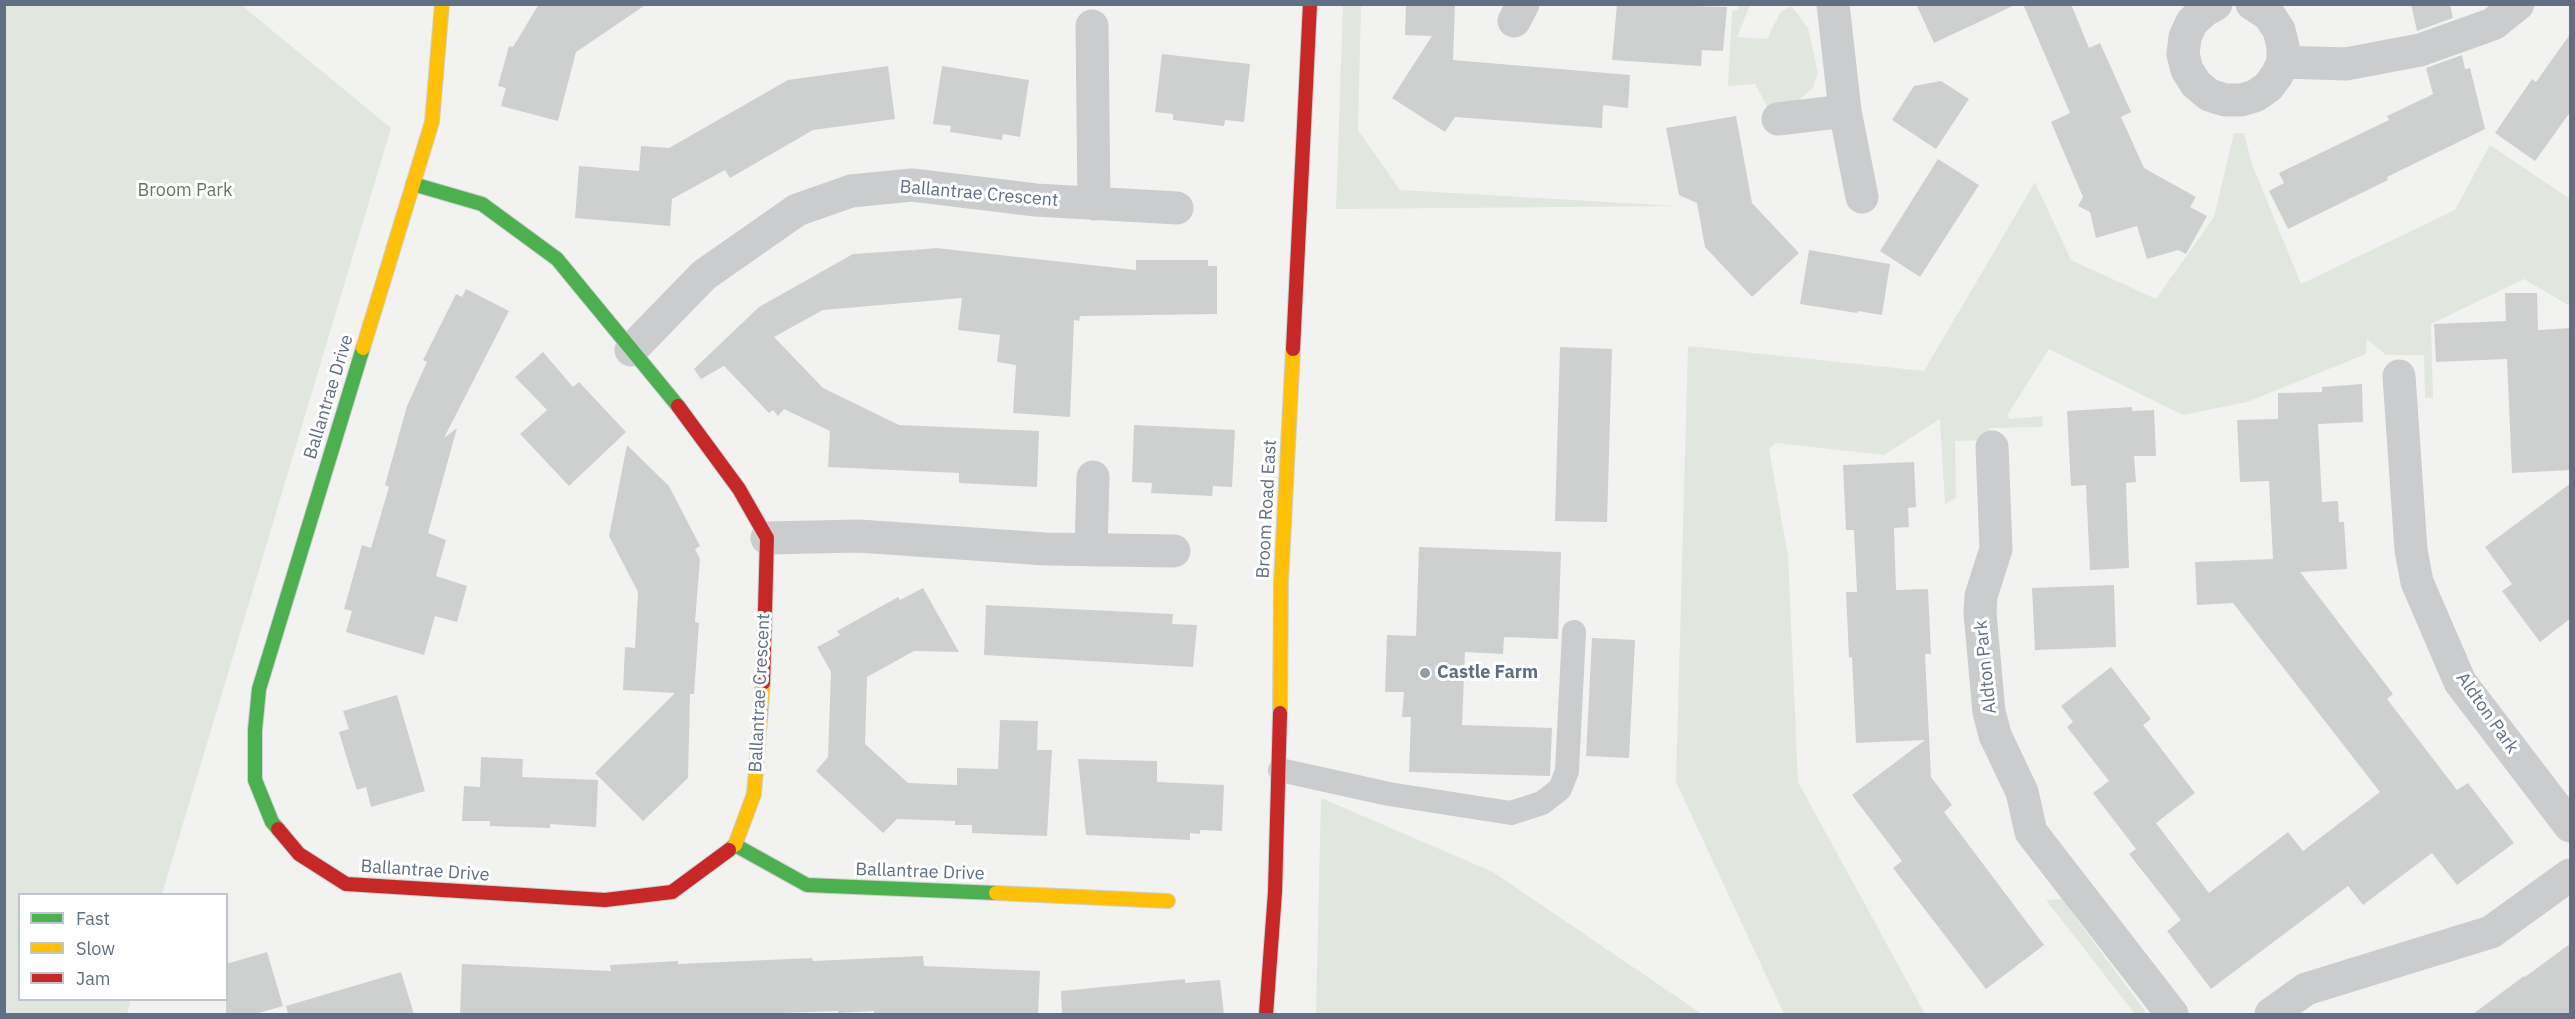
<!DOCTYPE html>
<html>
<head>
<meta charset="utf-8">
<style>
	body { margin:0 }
	#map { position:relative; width:2575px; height:1019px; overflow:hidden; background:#f2f3f0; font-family:"IBM Plex Sans",sans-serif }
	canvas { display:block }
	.frame { position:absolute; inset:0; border:6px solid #606f83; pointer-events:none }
	.legend { position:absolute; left:18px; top:893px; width:210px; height:108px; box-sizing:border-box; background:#fff; border:2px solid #bfc5cd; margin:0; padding:8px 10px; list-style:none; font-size:18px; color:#606f83 }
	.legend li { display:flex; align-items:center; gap:12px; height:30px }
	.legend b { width:30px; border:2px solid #bfc5cd }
</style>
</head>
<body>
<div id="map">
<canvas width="2575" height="1019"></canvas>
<div class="frame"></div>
<ul class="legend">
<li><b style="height:8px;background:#4caf50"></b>Fast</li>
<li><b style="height:8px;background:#ffc107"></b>Slow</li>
<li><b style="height:8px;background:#c62828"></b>Jam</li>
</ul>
</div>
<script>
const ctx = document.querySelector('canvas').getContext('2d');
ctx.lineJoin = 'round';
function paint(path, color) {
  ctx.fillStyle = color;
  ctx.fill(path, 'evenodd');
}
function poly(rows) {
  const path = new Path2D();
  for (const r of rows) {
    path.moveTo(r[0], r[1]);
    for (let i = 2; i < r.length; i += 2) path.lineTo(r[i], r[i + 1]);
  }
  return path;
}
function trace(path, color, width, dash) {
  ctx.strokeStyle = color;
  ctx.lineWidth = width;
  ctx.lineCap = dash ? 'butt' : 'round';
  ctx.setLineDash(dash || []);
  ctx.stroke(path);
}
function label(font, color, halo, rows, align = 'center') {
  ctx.font = font + ' "IBM Plex Sans",sans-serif';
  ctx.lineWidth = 6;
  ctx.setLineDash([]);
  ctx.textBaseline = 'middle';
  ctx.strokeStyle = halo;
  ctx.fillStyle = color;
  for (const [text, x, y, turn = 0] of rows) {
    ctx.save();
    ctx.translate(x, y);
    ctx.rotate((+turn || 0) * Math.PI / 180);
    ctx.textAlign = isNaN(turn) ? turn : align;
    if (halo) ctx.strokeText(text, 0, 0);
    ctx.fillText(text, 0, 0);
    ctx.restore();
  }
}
const green = poly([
	[4,5,241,5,391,128,162,894,20,894,20,1000,131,1000,127,1014,5,1014],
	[1343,5,1361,5,1358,130,1400,190,1677,206,1336,209],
	[1739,5,1750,5,1737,37,1767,39,1780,13,1791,6,1808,28,1818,73,1813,88,1797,102,1768,108,1755,84,1728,86,1732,11,1738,9],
	[2234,133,2244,133,2252,164,2301,284,2455,210,2490,145,2570,199,2570,306,2524,279,2431,324,2433,398,2425,398,2424,355,2386,355,2367,339,2366,354,2247,402,2183,415,2049,349,2008,414,2009,419,2042,416,2043,427,1990,428,1990,440,1955,441,1956,498,1945,504,1940,419,1884,455,1776,443,1769,449,1788,556,1798,782,1925,1014,1784,1014,1676,782,1688,346,1924,371,2035,182,2071,260,2156,299,2214,217],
	[1321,798,1493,872,1702,1014,1316,1014],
	[2062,899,2147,1014,2135,1014,2046,900]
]);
const building = poly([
	[539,4,647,4,576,52,558,121,501,106,506,88,498,86,509,46,513,47],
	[1406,4,1455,4,1453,60,1630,75,1628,108,1603,105,1602,128,1455,117,1445,132,1392,98,1432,36,1405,35],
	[1617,4,1727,7,1723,51,1702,50,1701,66,1612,60],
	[1916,4,2017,4,1934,43],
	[2023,4,2071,4,2089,48,2100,43,2131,112,2121,117,2144,168,2196,197,2190,207,2207,216,2186,254,2178,250,2147,259,2137,226,2096,238,2090,212,2078,206,2083,197,2051,122,2070,113],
	[2411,4,2450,4,2453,18,2417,31],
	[2571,33,2571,111,2535,161,2495,133,2532,79,2536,82],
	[1162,54,1250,64,1244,122,1225,120,1224,126,1173,120,1173,114,1155,112],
	[2462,55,2465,69,2470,68,2485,129,2387,177,2388,180,2288,229,2269,191,2284,183,2279,173,2389,120,2387,116,2433,94,2426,68],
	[888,66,895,119,813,130,730,178,725,170,672,199,670,226,575,218,579,166,639,171,641,146,669,148,788,80],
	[942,66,1029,80,1020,137,1003,134,1002,140,950,132,951,126,933,124],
	[1941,81,1969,99,1936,149,1892,120,1914,86],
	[1736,116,1752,203,1799,253,1752,297,1705,247,1697,203,1679,195,1666,128],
	[1938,159,1979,185,1920,277,1880,251],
	[936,248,1136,270,1136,260,1208,260,1208,266,1217,266,1217,314,1080,316,1079,321,1074,320,1070,417,1013,413,1016,365,997,362,1000,335,958,330,962,298,823,310,774,337,823,388,899,425,1039,431,1037,487,959,483,959,473,828,467,830,431,784,409,778,416,773,410,769,413,724,366,701,379,694,369,759,307,853,254,913,250,913,253,914,250],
	[1809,250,1890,264,1882,315,1858,311,1857,313,1800,304],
	[466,289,509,311,444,438,457,428,428,533,446,540,436,576,467,586,457,622,435,616,424,655,346,632,352,611,344,609,362,545,371,548,389,487,385,485,407,406,427,362,423,360,456,294,462,297],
	[2505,293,2537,293,2538,330,2571,328,2571,470,2512,473,2507,359,2436,362,2434,324,2506,321],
	[1560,347,1612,349,1607,522,1555,521],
	[543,352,573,387,579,382,626,432,569,486,520,434,547,410,515,377],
	[2362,384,2363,422,2318,424,2322,502,2338,501,2339,522,2344,522,2347,569,2300,572,2393,694,2387,699,2457,790,2468,783,2514,843,2457,885,2432,853,2363,905,2348,886,2211,989,2167,931,2181,920,2129,854,2136,849,2093,793,2109,781,2067,727,2073,722,2061,706,2111,667,2151,719,2143,725,2195,793,2156,823,2209,893,2288,832,2303,851,2380,792,2233,603,2197,605,2195,562,2273,559,2269,481,2240,482,2237,420,2278,419,2278,393,2322,392,2322,387],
	[2132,407,2132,411,2154,410,2156,456,2134,456,2136,482,2126,483,2129,568,2090,570,2086,485,2071,486,2067,411],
	[1134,425,1235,430,1232,487,1213,486,1212,496,1151,493,1152,483,1132,482],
	[627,445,669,486,700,546,695,549,700,559,695,622,699,623,694,694,690,694,688,778,643,821,595,773,675,693,623,690,625,647,635,648,638,592,609,536],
	[1914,462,1916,507,1908,508,1909,527,1894,528,1896,590,1928,589,1931,654,1925,654,1931,777,1952,805,1944,812,2044,945,1986,989,1893,868,1902,861,1852,795,1925,740,1856,743,1852,657,1849,658,1846,592,1857,592,1854,530,1846,530,1843,465],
	[2571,483,2571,618,2540,642,2502,591,2512,584,2485,547],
	[1419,547,1561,552,1558,639,1504,637,1503,654,1465,652,1462,725,1552,728,1550,776,1409,772,1411,717,1402,717,1404,692,1385,692,1387,635,1416,636],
	[2114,585,2116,647,2035,650,2032,588],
	[923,588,959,652,914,651,867,677,865,744,908,783,957,785,957,768,998,769,1000,720,1038,721,1037,750,1052,750,1047,836,972,833,972,825,955,825,955,821,897,819,883,833,816,771,828,757,831,672,817,647,840,635,837,631,898,597,900,600],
	[986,605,1173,614,1172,624,1197,625,1193,667,984,655],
	[1592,638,1635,640,1629,758,1586,756],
	[397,695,425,791,371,807,366,787,357,790,348,762,339,732,349,729,343,711],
	[481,757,523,759,522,777,598,780,596,827,550,824,550,828,490,826,490,821,462,821,464,786,480,787],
	[1078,759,1157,761,1157,782,1224,785,1222,831,1200,830,1200,834,1190,833,1190,840,1086,835],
	[2571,943,2571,1014,2473,1014,2524,976,2525,977],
	[267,952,283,1006,255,1014,226,1014,226,964],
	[923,956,924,966,1040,971,1038,1014,874,1014,874,1011,838,1013,838,1011,754,1014,460,1014,462,964,611,971,610,965,678,961,678,964,812,958,813,961],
	[401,972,414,1014,288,1014,286,1006],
	[1185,979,1185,983,1220,980,1224,1014,1062,1014,1061,991]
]);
const lane = poly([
	[1280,770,1389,794,1511,813,1542,803,1560,789,1567,771,1574,632]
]);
const street = poly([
	[1833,4,1845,111,1862,197],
	[2216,4,2204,11,2192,22,2185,37,2183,54,2187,70,2196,84,2209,95,2225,100,2241,100,2255,96,2268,87,2277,75,2283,62,2283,46,2279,30,2269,15,2252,4],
	[1514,21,1523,4],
	[1092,26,1094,204],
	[2283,62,2346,64,2420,50,2493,24,2518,4],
	[1778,119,1845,111],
	[631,350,704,275,797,210,851,191,912,185,1036,200,1177,208],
	[2399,376,2411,550,2417,582,2460,682,2570,826],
	[1992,447,1996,549,1981,596,1980,613,1989,712,1995,735,2022,792,2031,832,2172,1014],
	[767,538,859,536,1045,549,1174,551],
	[1091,550,1093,477],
	[2271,1014,2306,989,2491,932,2570,875]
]);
const fast = poly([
	[413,184,482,204,557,259,678,406],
	[278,829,272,822,255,780,255,730,259,689,363,348],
	[729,850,735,845,807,885,996,893]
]);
const slow = poly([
	[363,348,432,122,442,4],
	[1280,713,1281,582,1293,349],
	[735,845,754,794,763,683],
	[996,893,1168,901]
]);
const jam = poly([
	[1293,349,1310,4],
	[678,406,739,489,767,538,763,683],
	[278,829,299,854,346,884,605,900,672,892,729,850],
	[1266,1014,1275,892,1280,713]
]);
const markers = [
	[1425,673,6,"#939da9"]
];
const parkNames = [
	["Broom Park",185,191]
];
const streetNames = [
	["Ballantrae Crescent",979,194,5],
	["Ballantrae Drive",329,397,-73],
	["Broom Road East",1267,509,-87],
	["Aldton Park",1986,667,-96],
	["Ballantrae Crescent",760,693,-87],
	["Aldton Park",2487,713,55],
	["Ballantrae Drive",425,871,4],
	["Ballantrae Drive",920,872,2]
];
const poiNames = [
	["Castle Farm",1437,673]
];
paint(green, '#e1e6de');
paint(building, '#ced0d0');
trace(fast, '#ced0d1', 16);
trace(slow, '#ced0d1', 16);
trace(jam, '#ced0d1', 16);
trace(lane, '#cbcccd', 24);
trace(street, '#cbcccd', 33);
trace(fast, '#4caf50', 14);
trace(slow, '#ffc107', 14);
trace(jam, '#c62828', 14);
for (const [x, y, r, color] of markers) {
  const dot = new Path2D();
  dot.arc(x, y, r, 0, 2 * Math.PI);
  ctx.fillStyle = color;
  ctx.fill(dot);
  trace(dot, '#fff', 2);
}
label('18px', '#627960', '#fff', parkNames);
label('18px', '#606f83', '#fff', streetNames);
label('bold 18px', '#606f83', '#fff', poiNames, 'left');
</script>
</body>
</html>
